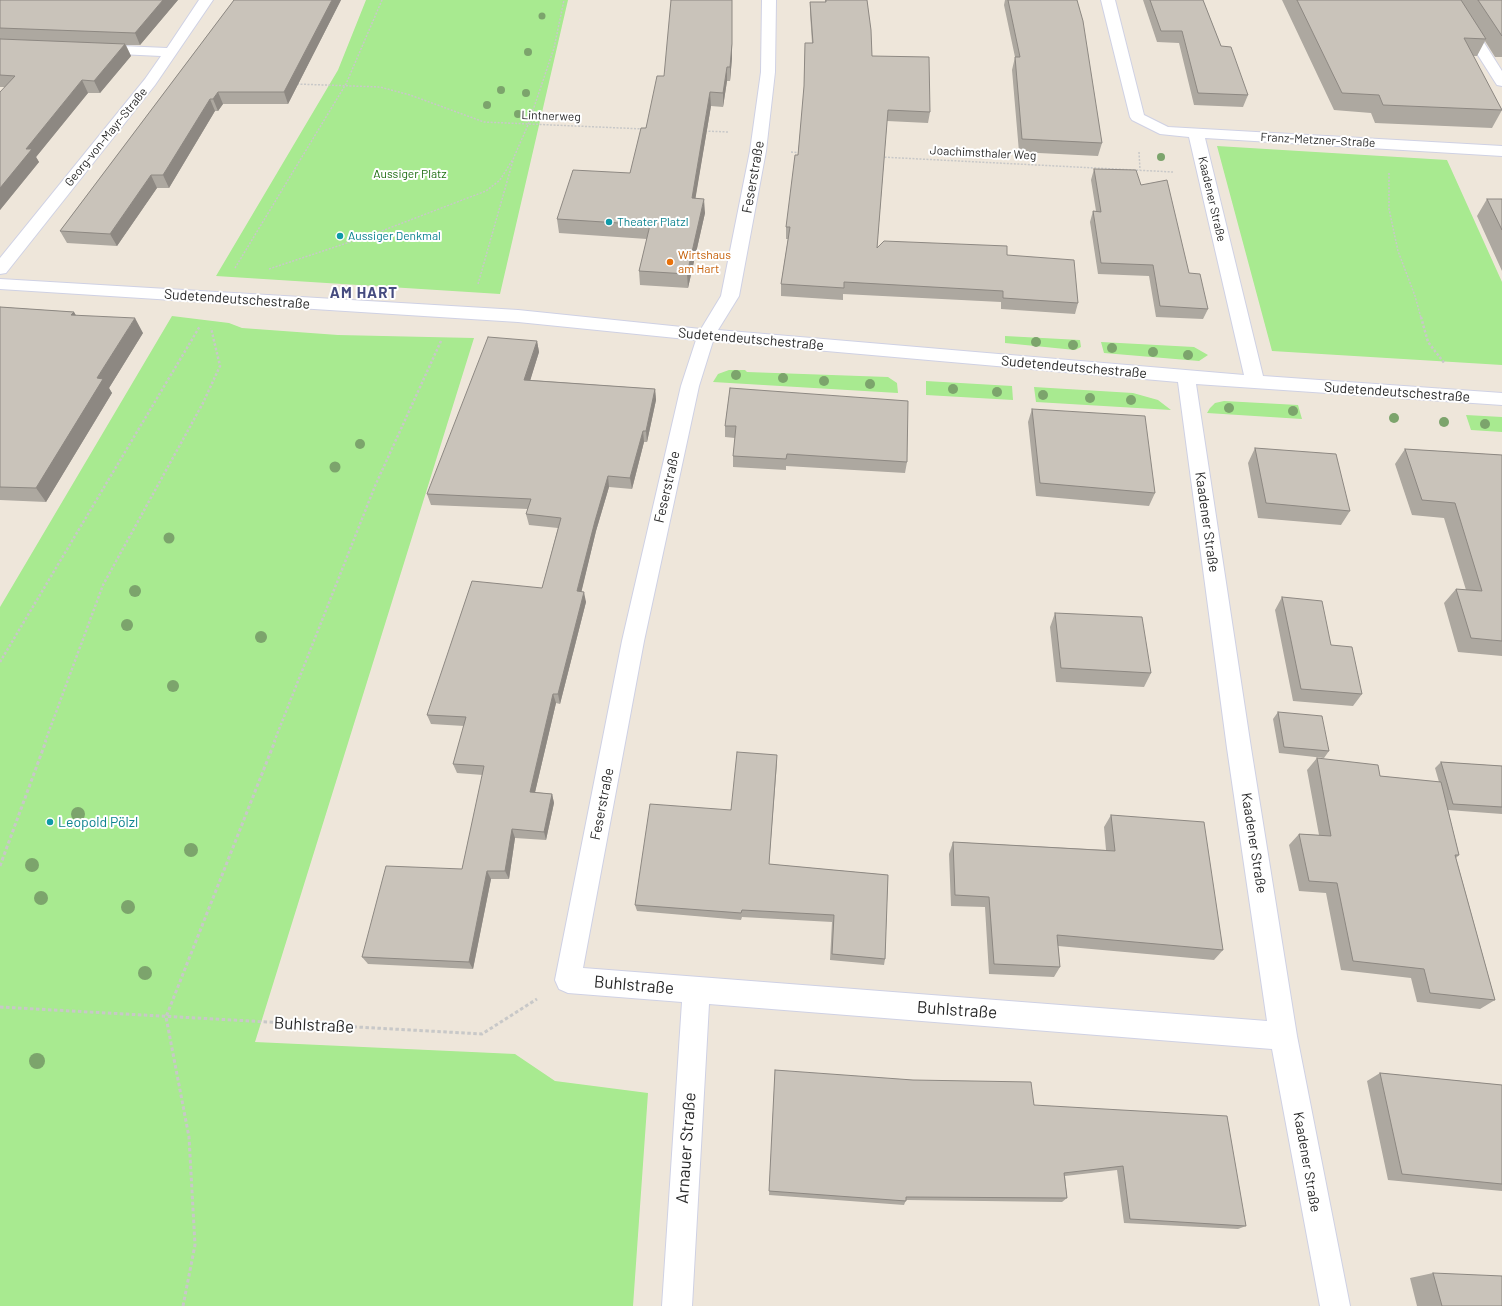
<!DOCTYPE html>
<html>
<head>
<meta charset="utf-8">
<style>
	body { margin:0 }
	canvas { display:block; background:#eee6da }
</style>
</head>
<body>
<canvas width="1502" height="1306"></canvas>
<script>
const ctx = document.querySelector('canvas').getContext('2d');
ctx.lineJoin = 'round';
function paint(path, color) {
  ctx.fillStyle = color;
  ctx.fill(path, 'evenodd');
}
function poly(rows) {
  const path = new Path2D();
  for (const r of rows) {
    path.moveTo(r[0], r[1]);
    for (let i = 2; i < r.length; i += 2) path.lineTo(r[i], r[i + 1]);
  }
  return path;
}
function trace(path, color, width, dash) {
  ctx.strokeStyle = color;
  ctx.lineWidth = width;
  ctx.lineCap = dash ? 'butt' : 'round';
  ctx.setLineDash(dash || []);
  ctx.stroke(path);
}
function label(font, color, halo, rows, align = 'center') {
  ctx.font = font + ' Barlow,sans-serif';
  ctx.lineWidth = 4;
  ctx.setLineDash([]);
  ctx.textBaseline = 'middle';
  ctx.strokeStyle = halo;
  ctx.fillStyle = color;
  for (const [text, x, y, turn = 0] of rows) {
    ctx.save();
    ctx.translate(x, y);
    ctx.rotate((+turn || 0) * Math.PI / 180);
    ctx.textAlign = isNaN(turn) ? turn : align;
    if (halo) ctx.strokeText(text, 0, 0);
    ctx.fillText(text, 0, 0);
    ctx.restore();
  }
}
const green = poly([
	[366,0,568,0,500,294,216,276,338,70],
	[1217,146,1447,160,1502,282,1502,365,1272,351],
	[172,316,229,323,242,328,338,335,474,338,255,1042,515,1054,555,1081,648,1093,633,1306,0,1306,0,607],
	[1005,336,1080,340,1081,347,1075,350,1005,343],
	[1101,342,1194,347,1208,355,1199,361,1104,353],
	[729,370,745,370,747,372,888,377,897,383,898,393,713,382,718,374],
	[926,381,1012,386,1013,400,926,395],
	[1034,387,1133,393,1158,400,1171,410,1036,402],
	[1224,401,1298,405,1302,419,1207,413,1210,408,1215,403],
	[1466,415,1502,417,1502,432,1471,430]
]);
const pathFar2 = poly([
	[297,84,380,87,410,95,484,122,644,129],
	[705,131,728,132],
	[791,152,802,153],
	[1139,152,1140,170],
	[881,157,1173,172],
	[1389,173,1389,209,1398,251,1415,296,1421,318],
	[235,268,346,84,382,0],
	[269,269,371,235,486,191,500,180,513,159],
	[478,284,514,157,528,125,554,48,564,0]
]);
const pathFar1 = poly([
	[1421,317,1428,342,1445,364],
	[0,662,200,326],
	[45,742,103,585,203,403,220,366,211,328],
	[274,742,375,486,441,341]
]);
const path = poly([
	[0,866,46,741],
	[0,1007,482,1034,537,999],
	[183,1306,195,1245,189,1137,166,1017,275,741]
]);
const minor = poly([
	[199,0,213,0,155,85,6,273,0,274,0,258,145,79,161,56,98,53,93,52,91,49,93,46,98,45,167,48,199,0],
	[762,0,776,0,775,72,766,151,739,296,718,330,1244,375,1189,137,1160,134,1132,120,1130,117,1101,0,1115,0,1144,115,1168,127,1502,146,1502,156,1205,138,1263,376,1502,393,1502,405,1196,384,1251,748,1297,1036,1350,1306,1320,1306,1272,1049,709,1004,692,1306,662,1306,682,1002,568,993,559,989,555,980,622,641,681,386,696,340,518,322,0,289,0,279,518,310,701,329,721,296,750,151,761,72,762,0],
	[713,341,1178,382,1227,748,1267,1021,583,968,644,641,699,386,713,341],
	[1443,0,1457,0,1502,71,1502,86,1497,85,1495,82,1443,0]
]);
const trees = [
	[542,16,3.5],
	[528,52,4],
	[501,90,4],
	[526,93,4],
	[487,105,4],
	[518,114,4],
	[1161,157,4],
	[1036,342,5],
	[1073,345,5],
	[1112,348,5],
	[1153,352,5],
	[1188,355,5],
	[736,375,5],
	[783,378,5],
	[824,381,5],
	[870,384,5],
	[953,389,5],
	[997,392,5],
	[1043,395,5],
	[1090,398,5],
	[1131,400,5],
	[1229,408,5],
	[1293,411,5],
	[1394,418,5],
	[1444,422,5],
	[1485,424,5],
	[360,444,5],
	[335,467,5.5],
	[169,538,5.5],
	[135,591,6],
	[127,625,6],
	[261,637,6],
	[173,686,6],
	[78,814,7],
	[191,850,7],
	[32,865,7],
	[41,898,7],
	[128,907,7],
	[145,973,7],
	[37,1061,8]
];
const wall = poly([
	[0,0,178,0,140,45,126,45,131,56,100,93,88,93,36,157,39,162,0,210,4,87,0,87],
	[234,0,341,0,288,104,223,104,218,111,215,111,169,188,157,188,117,246,67,243,60,231],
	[732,0,732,58,730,81,727,81,723,107,711,106,695,199,705,213,688,288,640,285,639,271,647,239,559,233,557,219,630,173,664,76],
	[825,0,867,0,872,56,930,112,928,123,887,121,877,248,1007,255,1078,303,1075,314,1001,309,1001,302,843,294,843,300,781,296,781,284,788,239,786,239,786,227,798,155,804,90,805,43,812,43,810,13,810,2,825,2],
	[1005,0,1077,0,1102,143,1098,156,1019,152,1012,70,1015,57,1004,5],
	[1143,0,1203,0,1221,46,1248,95,1243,107,1194,105,1179,43,1157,42],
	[1282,0,1502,0,1502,57,1495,57,1485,41,1477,56,1473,56,1502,110,1492,128,1375,123,1371,113,1334,110],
	[1094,169,1141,185,1208,309,1203,319,1156,317,1149,276,1098,274,1090,222,1093,211,1096,211,1091,180],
	[1487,199,1502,199,1502,271,1477,216],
	[0,307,74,312,76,316,143,333,109,388,112,393,46,502,0,500],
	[537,341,539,352,530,380,655,389,656,400,647,442,644,442,632,489,609,487,596,531,581,592,586,602,560,704,556,703,535,792,552,794,554,803,546,840,515,838,509,879,491,879,473,969,368,964,362,957,462,869,483,775,457,773,453,764,464,726,431,724,427,715,542,588,558,528,529,525,526,514,528,509,431,505,427,494],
	[730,388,907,462,905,473,786,466,786,470,733,467,733,456,735,438,725,437,725,426],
	[1032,409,1155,493,1149,506,1036,496,1028,422],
	[1255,448,1350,511,1341,525,1258,518,1248,463],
	[1405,449,1502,455,1502,656,1458,652,1444,603,1456,589,1466,590,1444,518,1412,515,1395,464],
	[1282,597,1331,645,1362,694,1353,706,1293,701,1275,610],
	[1055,613,1151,673,1144,687,1056,682,1050,627],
	[1278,712,1329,751,1324,758,1279,753,1273,719],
	[1317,758,1380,776,1439,782,1435,768,1441,762,1502,766,1502,814,1448,810,1459,855,1456,858,1495,1000,1480,1009,1417,1002,1411,978,1341,970,1326,893,1299,891,1289,845,1299,834,1319,835,1307,770],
	[777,763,769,864,888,875,885,959,884,965,830,960,832,922,742,917,741,920,637,911,635,905],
	[1111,815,1223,950,1214,960,1058,946,1060,967,1054,977,989,974,985,907,951,906,949,854,953,842,1106,850,1104,827],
	[775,1070,1034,1105,1246,1226,1238,1229,1124,1223,1117,1170,1065,1176,1067,1198,1062,1202,906,1200,904,1205,769,1195],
	[1380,1073,1502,1085,1502,1191,1388,1180,1367,1081],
	[1433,1273,1502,1306,1417,1306,1410,1278]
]);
const shadedWall = poly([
	[163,0,178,0,140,45,135,33],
	[332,0,341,0,288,104,284,92],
	[732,0,732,58,730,81,730,67],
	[125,44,131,56,100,93,94,81],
	[727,67,727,81,723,107,723,93],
	[82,80,88,93,36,157,39,162,0,210,0,188,26,149],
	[218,92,223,104,218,111,213,99],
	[710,92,711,106,693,213,692,198],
	[210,99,215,111,169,188,163,175],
	[151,175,157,188,117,246,110,234],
	[704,199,705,213,688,288,687,274],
	[74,312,82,326,71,315],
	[135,318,143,333,109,388,112,393,46,502,36,488,97,378],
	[537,341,539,352,527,391,524,380],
	[655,389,656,400,647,442,646,431],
	[643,431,644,442,632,489,630,478],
	[608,476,609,487,596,531,579,602,577,591,595,521],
	[584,592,586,602,560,704,558,694],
	[553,694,556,703,533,801,530,792],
	[552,794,554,803,546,840,544,832],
	[512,829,515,838,509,879,505,871],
	[487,871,491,879,473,969,469,962]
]);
const building = poly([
	[0,0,163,0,135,33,0,28,0,0],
	[234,0,332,0,284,92,218,92,213,99,210,99,163,175,151,175,110,234,60,231,234,0],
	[671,0,732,0,732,44,730,67,727,67,723,93,710,92,692,198,704,199,687,274,639,271,650,225,557,219,573,170,630,173,641,128,646,128,657,76,664,76,671,0],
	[826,0,867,0,871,30,872,56,929,57,930,112,888,110,877,248,884,241,1007,246,1007,255,1074,260,1078,303,1003,298,1003,291,844,282,844,288,781,284,790,227,786,227,795,155,798,155,804,86,805,43,813,43,810,2,826,2,826,0],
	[1008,0,1077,0,1083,21,1102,143,1022,139,1015,57,1020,57,1008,0],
	[1150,0,1203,0,1221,46,1231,47,1248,95,1198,93,1182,31,1161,31,1150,0],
	[1297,0,1461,0,1486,39,1464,38,1502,110,1383,105,1379,95,1342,93,1297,0],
	[1478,0,1502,0,1502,36,1478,0],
	[0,39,125,44,94,81,82,80,26,149,32,149,0,188,0,92,15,76,0,75,0,39],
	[1094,169,1136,170,1141,185,1167,180,1189,273,1200,274,1208,309,1160,306,1153,265,1101,263,1093,211,1101,212,1094,169],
	[1487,199,1502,199,1502,230,1487,199],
	[0,307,74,312,71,315,135,318,97,378,103,379,36,488,0,487,0,307],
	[488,337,537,341,524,380,655,389,646,431,643,431,630,478,608,476,595,521,577,591,584,592,558,694,553,694,530,792,552,794,544,832,512,829,505,871,487,871,469,962,362,957,386,866,462,869,484,766,453,764,466,717,427,715,472,581,542,588,561,518,526,514,531,499,427,494,488,337],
	[730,388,908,401,907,462,787,454,786,459,733,456,736,426,725,426,730,388],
	[1032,409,1145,416,1155,493,1040,483,1032,409],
	[1255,448,1336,454,1350,511,1266,503,1255,448],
	[1405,449,1502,455,1502,641,1471,638,1456,589,1482,591,1455,503,1422,500,1405,449],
	[1282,597,1322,601,1331,645,1352,647,1362,694,1301,689,1282,597],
	[1055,613,1142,617,1151,673,1061,668,1055,613],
	[1278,712,1322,716,1329,751,1284,747,1278,712],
	[737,752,777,755,769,864,888,875,885,959,832,954,834,915,742,910,741,913,635,905,650,804,731,810,737,752],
	[1317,758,1378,765,1380,776,1441,782,1459,855,1455,855,1495,1000,1430,993,1424,969,1353,961,1337,883,1309,881,1299,834,1331,836,1317,758],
	[1441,762,1502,766,1502,807,1453,804,1441,762],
	[1111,815,1204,822,1223,950,1057,935,1060,967,994,964,989,897,955,895,953,842,1115,851,1111,815],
	[775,1070,913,1080,1031,1082,1034,1105,1227,1116,1246,1226,1130,1219,1123,1166,1064,1173,1067,1198,906,1197,906,1201,769,1191,775,1070],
	[1380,1073,1502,1085,1502,1184,1402,1174,1380,1073],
	[1433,1273,1502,1276,1502,1306,1442,1306,1433,1273]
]);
const markers = [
	[609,222,4,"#0f9aa8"],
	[340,236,4,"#0f9aa8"],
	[670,262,4,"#e8710a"],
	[50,822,4,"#0f9aa8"]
];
const farStreetnames = [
	["Lintnerweg",551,116,2],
	["Georg-von-Mayr-Straße",106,137,-51],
	["Franz-Metzner-Straße",1318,140,3],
	["Joachimsthaler Weg",983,153,3],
	["Kaadener Straße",1212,199,77]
];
const farParknames = [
	["Aussiger Platz",410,174]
];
const farCulturenames = [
	["Theater Platzl",617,222],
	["Aussiger Denkmal",348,236]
];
const farFoodnames = [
	["Wirtshaus",678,255],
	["am Hart",678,269]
];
const streetNames = [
	["Feserstraße",753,177,-80],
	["Sudetendeutschestraße",237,299,4],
	["Sudetendeutschestraße",751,339,5],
	["Sudetendeutschestraße",1074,367,5],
	["Sudetendeutschestraße",1397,392,4],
	["Feserstraße",667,487,-77],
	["Kaadener Straße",1207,522,82],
	["Feserstraße",602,804,-79],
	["Kaadener Straße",1254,843,81],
	["Kaadener Straße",1307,1162,80]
];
const cultureNames = [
	["Leopold Pölzl",58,822]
];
const farDistrictnames = [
	["AM HART",364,293]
];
const nearStreetnames = [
	["Buhlstraße",634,985,5],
	["Buhlstraße",957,1010,4],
	["Buhlstraße",314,1025,3],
	["Arnauer Straße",686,1148,-86]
];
paint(green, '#a8ea90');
trace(minor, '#cfd1e4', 2);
trace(pathFar2, '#c8c8c8', 1.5, [2, 1.5]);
trace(pathFar1, '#c8c8c8', 2.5, [2.5, 2]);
trace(path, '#c8c8c8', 3, [3.5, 2.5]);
paint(minor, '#fff');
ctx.fillStyle = '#7ca46c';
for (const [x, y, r] of trees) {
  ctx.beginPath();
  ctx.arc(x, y, r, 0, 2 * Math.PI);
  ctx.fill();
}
paint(wall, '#ada8a0');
paint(shadedWall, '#8d8882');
paint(building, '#c9c3ba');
trace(building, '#8d8882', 1);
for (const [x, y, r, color] of markers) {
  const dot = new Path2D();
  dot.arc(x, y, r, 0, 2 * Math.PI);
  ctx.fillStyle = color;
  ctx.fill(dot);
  trace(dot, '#fff', 1.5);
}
label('12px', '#2a2a2a', '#fff', farStreetnames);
label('12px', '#1e6e12', '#fff', farParknames);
label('12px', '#0d838f', '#fff', farCulturenames, 'left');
label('12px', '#c56008', '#fff', farFoodnames, 'left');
label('14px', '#2a2a2a', '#fff', streetNames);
label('14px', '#0d838f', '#fff', cultureNames, 'left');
ctx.letterSpacing = '1px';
label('bold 15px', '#454b7f', '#fff', farDistrictnames);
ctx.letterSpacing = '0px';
label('17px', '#2a2a2a', '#fff', nearStreetnames);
</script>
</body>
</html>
